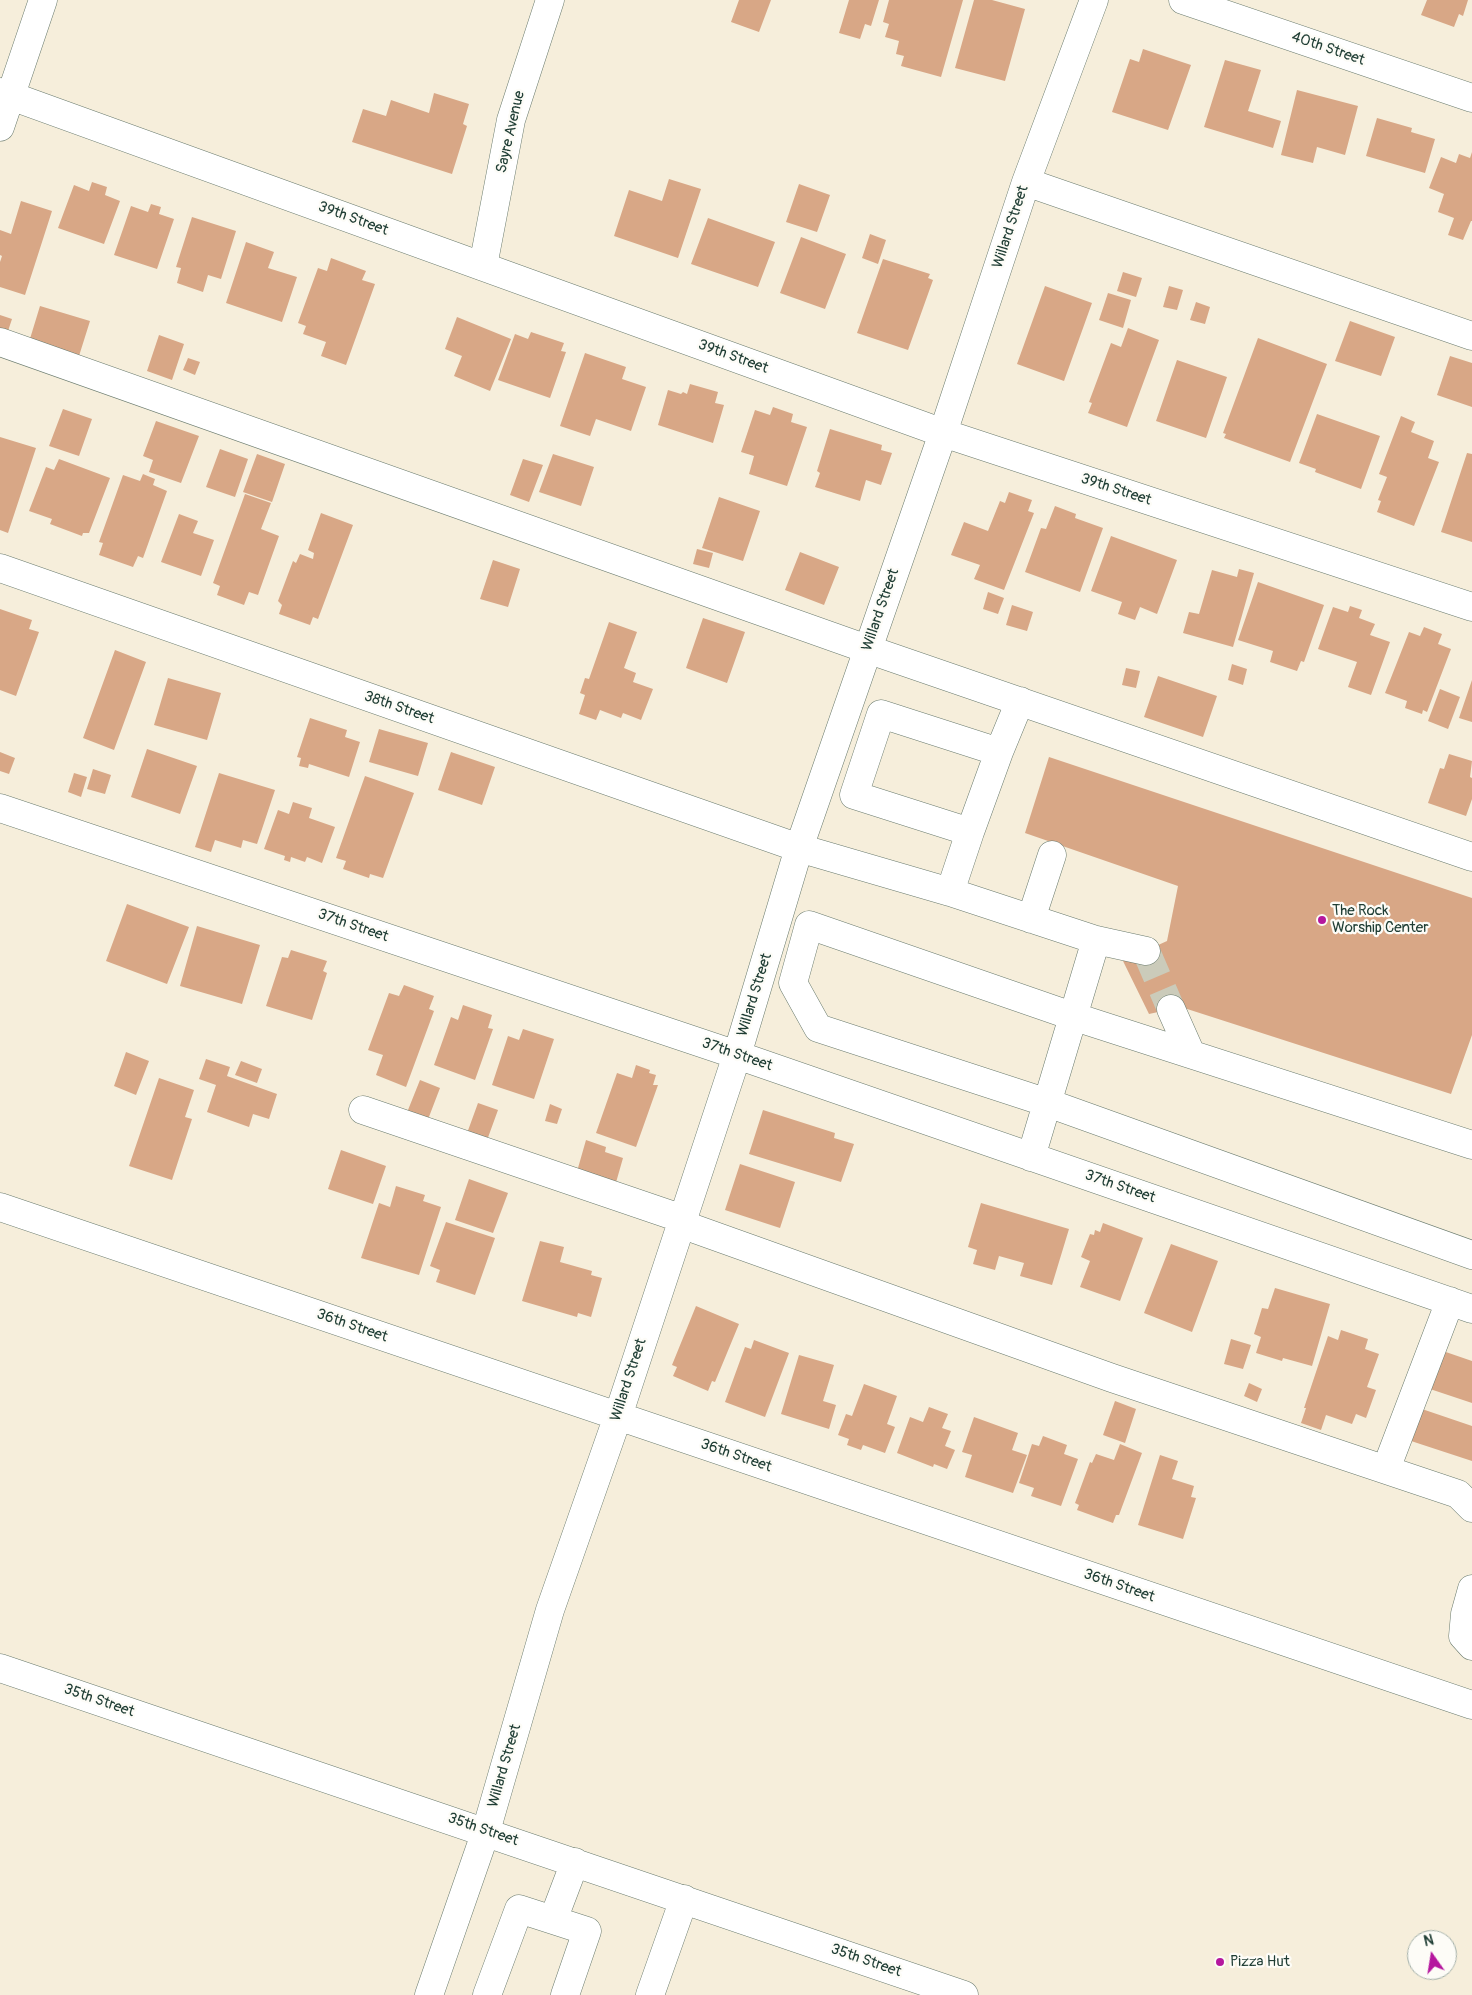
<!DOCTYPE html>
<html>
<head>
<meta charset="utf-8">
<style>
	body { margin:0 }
	#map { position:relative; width:1472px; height:1995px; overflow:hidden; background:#f6eedb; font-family:Pangolin,sans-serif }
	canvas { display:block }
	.north { position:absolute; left:1407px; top:1930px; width:50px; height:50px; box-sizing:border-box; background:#fdfcf7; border:1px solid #a4b0a9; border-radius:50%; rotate:347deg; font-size:14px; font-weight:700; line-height:20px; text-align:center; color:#1f3d34 }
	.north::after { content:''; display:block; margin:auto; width:18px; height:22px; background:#b5179e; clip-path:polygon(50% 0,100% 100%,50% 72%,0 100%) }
</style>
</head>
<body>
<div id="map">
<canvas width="1472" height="1995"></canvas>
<div class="north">N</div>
</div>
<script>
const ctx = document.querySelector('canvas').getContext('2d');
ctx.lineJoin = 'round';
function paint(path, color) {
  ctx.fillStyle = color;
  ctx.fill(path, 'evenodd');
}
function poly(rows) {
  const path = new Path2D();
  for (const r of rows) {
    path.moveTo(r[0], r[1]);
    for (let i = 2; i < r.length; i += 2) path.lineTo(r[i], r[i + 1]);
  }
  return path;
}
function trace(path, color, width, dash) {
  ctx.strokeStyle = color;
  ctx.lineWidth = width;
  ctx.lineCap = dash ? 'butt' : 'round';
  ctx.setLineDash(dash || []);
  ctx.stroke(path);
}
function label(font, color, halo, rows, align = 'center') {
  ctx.font = font + ' Pangolin,sans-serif';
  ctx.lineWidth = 4.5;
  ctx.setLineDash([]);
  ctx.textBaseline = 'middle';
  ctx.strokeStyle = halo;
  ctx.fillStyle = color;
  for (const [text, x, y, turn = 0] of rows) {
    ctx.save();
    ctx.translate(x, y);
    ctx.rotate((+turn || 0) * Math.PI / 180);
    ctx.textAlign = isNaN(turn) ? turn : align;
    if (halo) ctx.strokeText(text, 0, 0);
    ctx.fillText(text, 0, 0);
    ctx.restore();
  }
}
const building = poly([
	[739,0,771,0,759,32,731,22],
	[849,0,879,0,871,26,865,24,860,39,839,33],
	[889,0,963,0,941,77,901,66,904,56,896,54,899,41,885,37,889,24,883,22],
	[974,0,992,0,1025,9,1005,81,955,68],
	[1427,0,1468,0,1463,16,1459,14,1454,27,1421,15],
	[1143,49,1191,65,1168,130,1112,112,1130,59,1139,62],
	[1225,60,1261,70,1248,111,1281,121,1273,148,1204,127],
	[1297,90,1358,106,1345,155,1317,147,1313,163,1281,155],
	[434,93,469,104,463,124,467,126,452,174,352,142,363,109,386,116,391,100,429,113],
	[1377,118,1412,128,1411,132,1435,139,1425,173,1366,156],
	[1472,152,1472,221,1471,221,1463,240,1448,235,1454,218,1438,212,1444,194,1429,188,1441,157,1456,163,1459,154,1470,158],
	[669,179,701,189,678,258,614,236,629,190,662,201],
	[92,182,107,187,105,195,120,201,104,244,58,228,74,185,89,191],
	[799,184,830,195,817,232,786,222],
	[21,201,52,211,25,295,0,287,0,262,2,256,0,255,0,230,11,234],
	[151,204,161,207,159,214,174,219,157,269,114,255,131,206,148,212],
	[192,217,236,231,221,279,208,275,203,292,177,283,181,268,176,267],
	[708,218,775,242,758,287,691,264],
	[870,234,886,240,878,264,862,258],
	[801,237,846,254,825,309,780,293],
	[246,242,274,252,268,268,297,277,282,322,226,303],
	[331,258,366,271,362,280,375,284,346,365,321,356,326,342,303,334,306,326,298,323,318,268,327,271],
	[883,259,930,274,928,278,933,280,908,350,857,333],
	[1123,272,1142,278,1136,297,1117,291],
	[1045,286,1092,303,1064,381,1017,364],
	[1169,286,1183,290,1177,310,1163,307],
	[1108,293,1131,300,1123,328,1099,320],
	[1196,302,1210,307,1205,324,1190,320],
	[40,306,90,321,79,356,29,342],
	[0,315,12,319,6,337,0,335],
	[457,317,511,339,490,391,454,376,462,356,445,349],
	[1350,321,1395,337,1381,376,1335,361],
	[1128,328,1159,340,1127,427,1088,413,1092,403,1089,402,1111,343,1121,347],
	[531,332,564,343,561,351,566,352,550,398,498,380,515,334,528,339],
	[159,335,184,344,172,380,147,371],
	[1258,338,1327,364,1290,462,1224,438,1226,434,1223,433],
	[585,353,626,367,622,379,646,387,631,431,596,419,590,436,560,426],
	[1450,356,1472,363,1472,407,1437,395],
	[188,358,200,362,195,375,183,370],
	[1177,360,1227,377,1206,438,1156,421],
	[690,384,718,392,715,403,724,405,713,443,658,425,668,390,681,394,683,392,687,394],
	[773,407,793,414,791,422,807,427,787,486,749,474,754,456,741,452,755,410,770,415],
	[63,409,92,419,79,456,49,446],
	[1317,414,1380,436,1361,489,1315,472,1316,469,1299,463],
	[1401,416,1415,422,1411,432,1434,441,1428,458,1439,462,1414,526,1377,512,1381,501,1378,500,1387,477,1379,474],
	[156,421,199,436,181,483,149,472,153,460,143,456],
	[830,429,882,445,881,450,892,453,881,485,866,480,860,501,815,487,820,473,817,471],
	[0,437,36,448,8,533,0,530],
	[220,449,248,459,235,497,206,487],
	[1467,453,1472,454,1472,542,1441,532],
	[257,454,285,464,272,502,243,492],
	[553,454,594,467,581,506,539,492],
	[59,459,110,478,89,533,83,533,82,536,50,524,52,519,29,511,46,467,54,470],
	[523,459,543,465,529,502,510,495],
	[143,474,155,479,153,485,167,491,143,558,138,556,133,567,99,555,103,543,99,542,123,475,140,481],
	[1009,492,1032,500,1028,511,1034,513,1004,590,974,579,980,565,951,555,964,522,988,531,1000,501,1005,503],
	[245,494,271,503,261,529,279,536,258,595,249,592,244,605,217,595,220,586,213,583],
	[719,497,760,511,743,561,702,548],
	[1055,506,1076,514,1075,518,1103,528,1080,592,1025,572,1041,528,1046,529],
	[321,513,353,525,318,619,313,617,310,625,279,614,282,605,278,601,293,561,296,563,300,554,313,559,314,553,308,550],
	[179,514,198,521,193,533,214,540,201,576,161,562],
	[1111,536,1177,560,1157,614,1140,607,1135,620,1118,614,1122,602,1091,591],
	[697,549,713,553,709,568,693,564],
	[800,552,839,567,824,605,785,590],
	[493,560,520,569,508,607,480,599],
	[1239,569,1254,573,1233,647,1183,633,1189,612,1199,614,1212,570,1237,577],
	[1258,582,1324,605,1304,662,1301,661,1297,671,1270,662,1273,651,1238,640],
	[988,592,1004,598,998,614,983,609],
	[1012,605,1033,612,1027,631,1006,625],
	[1350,606,1362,610,1359,618,1375,624,1370,635,1390,642,1371,695,1348,687,1357,662,1318,649,1333,607,1348,612],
	[0,609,32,620,29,629,39,632,16,696,0,690],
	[703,618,745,632,727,683,686,668],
	[609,622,637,632,624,668,636,673,633,682,653,689,641,720,623,713,621,718,600,710,596,720,579,714,585,695,580,693,585,678,589,679],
	[1424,627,1442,634,1438,644,1451,649,1427,712,1423,710,1422,714,1405,708,1407,701,1385,693,1409,632,1420,636],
	[115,650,146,662,114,750,83,738],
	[1232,664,1247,669,1243,685,1228,680],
	[1126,668,1140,671,1136,688,1122,685],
	[1158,676,1217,696,1203,737,1144,717],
	[168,678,221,693,207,740,154,725],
	[1472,680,1472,722,1459,718],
	[1440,689,1460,697,1448,729,1428,721],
	[310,718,347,730,345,737,360,742,349,777,309,764,308,768,299,766,301,758,297,757],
	[379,729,428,743,418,776,369,762],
	[147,749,197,766,180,814,131,797],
	[0,752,15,758,9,774,0,771],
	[451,752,495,767,482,805,438,790],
	[1449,754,1472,761,1470,777,1472,778,1472,799,1466,816,1428,803,1440,768,1444,769],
	[1049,757,1472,898,1472,1035,1451,1094,1181,1007,1149,1014,1123,961,1167,941,1178,886,1025,833],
	[93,769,111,775,105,794,87,789],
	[74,773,87,777,81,797,68,792],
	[219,773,275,790,257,844,243,840,241,848,215,840,211,852,195,847],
	[365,776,414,793,383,878,370,874,369,878,343,869,346,861,336,858],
	[293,802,312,808,309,818,335,827,322,863,307,857,305,862,291,857,290,862,284,860,285,856,264,849,278,810,289,814],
	[127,904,189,927,167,984,106,961],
	[197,926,260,945,242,1004,180,986],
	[291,950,327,961,323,971,327,973,312,1020,266,1006,282,957,288,958],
	[404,985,434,996,429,1009,434,1011,406,1087,376,1075,383,1055,368,1050,389,993,399,996],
	[463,1005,492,1015,488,1028,493,1029,475,1080,434,1065,451,1017,458,1020],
	[523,1029,554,1039,534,1099,492,1085,508,1036,519,1040],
	[126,1052,149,1061,136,1095,114,1086],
	[206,1059,230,1067,227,1076,277,1094,269,1119,253,1114,249,1127,207,1112,216,1085,199,1079],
	[241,1061,262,1069,257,1083,235,1075],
	[636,1065,650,1070,649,1073,656,1075,653,1085,658,1085,636,1147,596,1133,617,1073,632,1078],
	[159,1078,194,1090,185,1117,192,1119,172,1180,129,1166],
	[420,1080,440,1088,427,1122,406,1115],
	[478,1103,498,1110,486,1143,466,1136],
	[550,1104,562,1109,557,1124,545,1121],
	[763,1110,835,1133,834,1138,854,1144,841,1182,749,1154],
	[586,1140,606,1147,605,1152,623,1158,615,1186,576,1175],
	[341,1150,386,1166,373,1204,328,1189],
	[740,1164,795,1182,780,1228,725,1210],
	[469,1179,508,1193,493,1233,455,1220],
	[396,1186,425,1195,423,1201,441,1207,419,1275,361,1258,379,1203,390,1207],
	[981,1203,1069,1229,1052,1285,1020,1276,1024,1263,999,1256,995,1270,973,1264,977,1250,968,1247],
	[446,1222,495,1238,475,1295,436,1282,440,1270,430,1266],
	[1103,1223,1143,1238,1120,1301,1080,1287,1090,1261,1081,1257,1090,1234,1094,1235,1095,1230,1100,1232],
	[540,1241,564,1247,560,1262,592,1271,591,1275,602,1278,591,1317,578,1313,577,1317,522,1301],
	[1171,1244,1218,1261,1192,1332,1144,1313],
	[1275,1288,1330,1304,1312,1366,1283,1358,1282,1361,1256,1353,1261,1337,1254,1334,1262,1308,1268,1309],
	[696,1306,739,1324,715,1382,712,1381,708,1391,673,1376,677,1367,672,1365],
	[1341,1330,1368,1339,1365,1349,1379,1354,1367,1387,1376,1390,1366,1418,1356,1414,1352,1424,1326,1415,1321,1430,1301,1423,1306,1408,1304,1408,1328,1336,1338,1340],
	[1231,1339,1251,1345,1243,1369,1224,1364],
	[754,1340,789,1353,765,1417,725,1402,745,1347,751,1349],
	[1440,1350,1472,1361,1472,1403,1427,1388],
	[799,1355,834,1365,823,1401,836,1405,829,1429,781,1414],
	[1249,1383,1262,1389,1257,1402,1244,1396],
	[864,1384,897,1396,887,1424,895,1427,885,1453,863,1445,861,1450,847,1445,849,1439,838,1435,846,1414,852,1416],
	[1115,1401,1136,1409,1125,1443,1103,1435],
	[929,1407,948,1414,942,1428,951,1431,945,1446,955,1450,947,1469,934,1464,933,1467,897,1453,910,1417,923,1422],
	[1419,1408,1472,1426,1472,1461,1408,1440],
	[974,1417,1018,1433,1012,1450,1027,1455,1013,1493,965,1477,972,1455,962,1452],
	[1043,1436,1067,1445,1064,1454,1078,1459,1061,1506,1031,1496,1034,1488,1019,1483,1032,1444,1039,1446],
	[1120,1444,1142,1453,1119,1515,1116,1515,1113,1523,1077,1510,1079,1505,1075,1503,1090,1462,1092,1463,1096,1454,1114,1460],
	[1160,1455,1178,1461,1172,1479,1194,1486,1191,1497,1196,1498,1183,1539,1138,1525]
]);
const minorTunnel = poly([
	[1146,951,1171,1009]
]);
const minor = poly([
	[1183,0,1472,98],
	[0,92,943,433,1472,607],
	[0,127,43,0],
	[1026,182,1472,336],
	[483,266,511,120,550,0],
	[0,342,867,649,1472,857],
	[0,568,799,848,950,892],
	[999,752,970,832,854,795,881,714,999,752,1020,701],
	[0,808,737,1055,1472,1309],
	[970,832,950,892,1096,940,1146,951],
	[1031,919,1052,855],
	[1171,1009,1191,1054],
	[363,1110,683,1219],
	[1472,1145,1075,1017,809,925,793,983,818,1028,1048,1103,1472,1255],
	[1031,1157,1096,940],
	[0,1207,1472,1705],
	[681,1224,1112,1378,1458,1494,1472,1508],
	[1386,1469,1450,1301],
	[1472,1589,1465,1614,1463,1636,1472,1646],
	[0,1668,964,1995],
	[553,1920,575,1862],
	[429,1995,486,1831,550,1610,618,1416,737,1055,799,848,943,433,1026,182,1094,0],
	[487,1995,519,1909,587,1931,565,1995],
	[650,1995,684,1899]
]);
const markers = [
	[1322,920,5,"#b5179e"],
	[1220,1962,5,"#b5179e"]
];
const streetNames = [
	["40th Street",1328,49,19],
	["Sayre Avenue",511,132,-77],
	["39th Street",353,219,20],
	["Willard Street",1011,227,-72],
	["39th Street",733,357,20],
	["39th Street",1116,490,18],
	["Willard Street",881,610,-71],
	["38th Street",399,708,19],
	["37th Street",353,926,19],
	["Willard Street",755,995,-73],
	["37th Street",737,1055,19],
	["37th Street",1120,1187,19],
	["36th Street",352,1326,19],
	["Willard Street",629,1380,-72],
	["36th Street",736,1456,19],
	["36th Street",1119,1586,19],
	["35th Street",99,1701,19],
	["Willard Street",505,1766,-74],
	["35th Street",483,1830,19],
	["35th Street",866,1961,19]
];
const poiNames = [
	["The Rock",1332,911],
	["Worship Center",1332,928],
	["Pizza Hut",1230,1962]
];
paint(building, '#d8a786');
trace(minorTunnel, '#cbcbba', 28, [28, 14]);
trace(minor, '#6a7b6e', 29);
trace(minor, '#fff', 28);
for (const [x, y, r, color] of markers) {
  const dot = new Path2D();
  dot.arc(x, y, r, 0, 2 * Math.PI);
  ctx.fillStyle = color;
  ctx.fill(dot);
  trace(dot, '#fdfcf7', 2);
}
label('15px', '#1f3d34', '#fdfcf7', streetNames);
label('15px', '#1f3d34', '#fdfcf7', poiNames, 'left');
</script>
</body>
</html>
